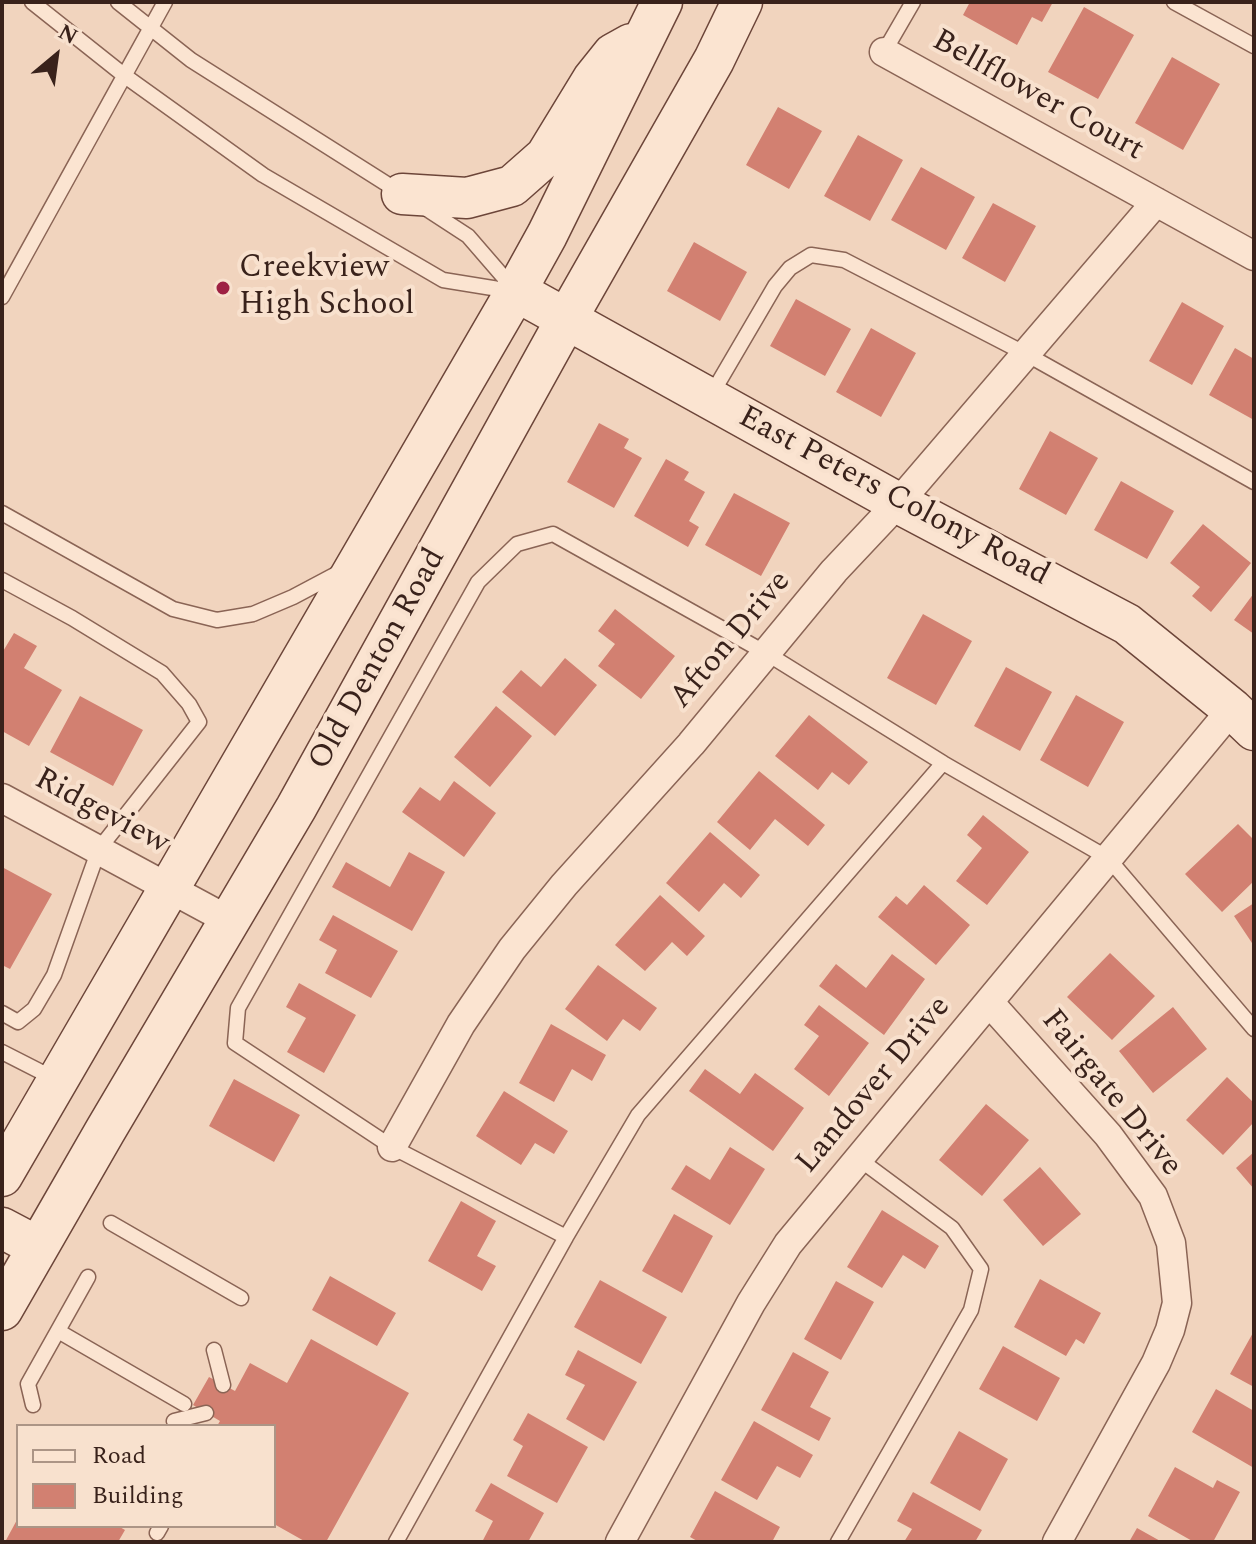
<!DOCTYPE html>
<html>
<head>
<meta charset="utf-8">
<style>
	body { margin:0 }
	#map { position:relative; width:1256px; height:1544px; overflow:hidden; background:#f1d4be; font-family:Spectral,serif }
	canvas { display:block }
	.frame { position:absolute; inset:0; border:4px solid #39221b; pointer-events:none }
	.legend { position:absolute; left:16px; top:1424px; width:260px; height:104px; box-sizing:border-box; background:#f8e1ce; border:2px solid #ac9586; margin:0; padding:10px 14px; list-style:none; font-size:24px; color:#39221b }
	.legend li { display:flex; align-items:center; gap:16px; height:40px }
	.legend b { width:40px; border:2px solid #ac9586 }
	.north { position:absolute; left:16px; top:16px; width:80px; height:80px; -webkit-text-stroke:6px #f8e1ce; paint-order:stroke; rotate:29deg; font-size:22px; font-weight:700; line-height:32px; text-align:center; color:#39221b }
	.north::after { content:''; display:block; margin:auto; width:28px; height:36px; background:#39221b; clip-path:polygon(50% 0,100% 100%,50% 72%,0 100%) }
</style>
</head>
<body>
<div id="map">
<canvas width="1256" height="1544"></canvas>
<div class="frame"></div>
<ul class="legend">
<li><b style="height:10px;background:#fbe4d1"></b>Road</li>
<li><b style="height:22px;background:#d28071"></b>Building</li>
</ul>
<div class="north">N</div>
</div>
<script>
const ctx = document.querySelector('canvas').getContext('2d');
ctx.lineJoin = 'round';
function paint(path, color) {
  ctx.fillStyle = color;
  ctx.fill(path, 'evenodd');
}
function poly(rows) {
  const path = new Path2D();
  for (const r of rows) {
    path.moveTo(r[0], r[1]);
    for (let i = 2; i < r.length; i += 2) path.lineTo(r[i], r[i + 1]);
  }
  return path;
}
function trace(path, color, width, dash) {
  ctx.strokeStyle = color;
  ctx.lineWidth = width;
  ctx.lineCap = dash ? 'butt' : 'round';
  ctx.setLineDash(dash || []);
  ctx.stroke(path);
}
function label(font, color, halo, rows, align = 'center') {
  ctx.font = font + ' Spectral,serif';
  ctx.lineWidth = 8;
  ctx.setLineDash([]);
  ctx.textBaseline = 'middle';
  ctx.strokeStyle = halo;
  ctx.fillStyle = color;
  for (const [text, x, y, turn = 0] of rows) {
    ctx.save();
    ctx.translate(x, y);
    ctx.rotate((+turn || 0) * Math.PI / 180);
    ctx.textAlign = isNaN(turn) ? turn : align;
    if (halo) ctx.strokeText(text, 0, 0);
    ctx.fillText(text, 0, 0);
    ctx.restore();
  }
}
const building = poly([
	[970,2,1053,2,1042,22,1032,17,1017,45,963,15],
	[1084,7,1134,35,1098,99,1048,72],
	[1172,57,1220,84,1183,150,1135,123],
	[778,107,822,131,789,189,746,165],
	[858,135,903,160,870,221,824,196],
	[921,167,975,197,946,250,891,220],
	[993,203,1036,226,1005,282,962,258],
	[694,242,747,272,720,321,667,291],
	[796,299,851,329,825,376,770,346],
	[1182,302,1224,326,1192,385,1149,361],
	[871,328,916,353,881,417,836,392],
	[1235,348,1254,359,1254,420,1209,395],
	[599,423,629,439,624,448,642,458,614,508,567,482],
	[1050,431,1098,458,1066,515,1019,489],
	[666,459,689,472,684,480,705,492,689,521,699,527,688,547,634,516],
	[1121,481,1174,511,1147,559,1094,530],
	[734,493,790,523,761,576,705,545],
	[1203,524,1251,563,1211,612,1192,596,1200,587,1170,563],
	[1254,593,1254,634,1234,620],
	[615,609,675,656,641,699,598,666,615,644,598,631],
	[923,614,972,641,936,705,887,678],
	[14,633,37,646,24,668,62,690,29,746,2,731,2,653],
	[565,658,597,685,555,736,502,692,521,670,541,687],
	[1006,667,1052,692,1020,751,974,726],
	[1076,695,1124,722,1088,787,1040,760],
	[80,696,143,730,113,786,50,752],
	[496,706,532,736,490,787,454,757],
	[809,715,868,762,849,785,832,772,818,790,775,756],
	[759,771,825,825,808,846,775,819,750,850,717,822],
	[454,781,496,813,464,857,402,812,420,787,440,801],
	[983,815,1029,852,987,905,956,881,982,848,967,835],
	[1238,824,1254,840,1254,881,1222,912,1185,874],
	[710,832,760,875,741,898,724,883,699,912,666,883],
	[409,852,445,872,412,931,332,887,346,862,390,887],
	[2,867,52,894,10,969,2,965],
	[924,885,970,925,936,965,878,917,896,896,907,905],
	[660,895,705,936,687,956,672,942,645,971,615,945],
	[1254,903,1254,946,1234,916],
	[333,915,398,951,371,998,325,973,337,950,319,940],
	[1110,953,1155,996,1112,1040,1067,997],
	[892,954,925,979,884,1035,819,986,836,964,866,988],
	[598,965,657,1008,640,1031,623,1019,607,1041,565,1009],
	[299,983,356,1015,324,1073,287,1052,306,1018,286,1007],
	[819,1005,869,1043,829,1096,794,1069,819,1036,804,1025],
	[1173,1007,1207,1049,1153,1093,1119,1051],
	[551,1024,606,1055,592,1081,572,1069,554,1102,519,1083],
	[705,1069,740,1094,755,1073,804,1108,773,1151,689,1091],
	[1227,1077,1254,1103,1254,1122,1223,1155,1186,1120],
	[234,1079,300,1115,274,1162,209,1126],
	[504,1091,568,1131,554,1154,535,1143,521,1165,476,1136],
	[986,1104,1029,1140,982,1196,939,1160],
	[730,1147,765,1169,730,1225,671,1189,686,1165,710,1180],
	[1254,1152,1254,1189,1236,1168],
	[1040,1167,1081,1214,1043,1246,1003,1200],
	[461,1201,496,1221,477,1256,496,1266,482,1291,428,1261],
	[882,1210,939,1246,925,1269,903,1255,882,1288,847,1267],
	[674,1214,713,1236,682,1293,642,1271],
	[330,1276,396,1313,377,1346,312,1310],
	[1040,1279,1101,1313,1084,1344,1076,1339,1066,1356,1014,1327],
	[600,1280,667,1317,641,1364,574,1327],
	[836,1281,874,1302,841,1360,804,1339],
	[1254,1331,1254,1387,1230,1374],
	[311,1339,409,1393,326,1542,306,1542,274,1524,274,1426,217,1426,220,1421,193,1405,209,1377,235,1391,250,1363,287,1383],
	[1003,1346,1060,1378,1037,1421,979,1389],
	[578,1350,637,1382,604,1441,566,1419,585,1385,565,1375],
	[793,1352,829,1372,810,1407,831,1418,819,1441,761,1410],
	[1216,1389,1254,1411,1254,1468,1192,1432],
	[528,1413,588,1447,557,1503,507,1476,523,1446,513,1440],
	[754,1421,813,1455,800,1478,777,1466,757,1500,721,1480],
	[959,1431,1008,1459,980,1511,930,1483],
	[1175,1467,1213,1488,1217,1480,1240,1492,1213,1542,1194,1542,1148,1516],
	[491,1483,544,1513,528,1542,482,1542,493,1521,475,1511],
	[715,1491,780,1527,772,1542,699,1542,690,1537],
	[913,1492,982,1530,975,1542,904,1542,912,1529,897,1521],
	[18,1518,18,1526,118,1526,125,1530,118,1542,5,1542],
	[1137,1528,1162,1542,1129,1542]
]);
const lane = poly([
	[32,2,125,76,263,175,443,280,511,291],
	[118,2,191,60,401,193],
	[1174,2,1254,46],
	[884,52,913,2],
	[422,206,468,236,513,288],
	[2,297,165,2],
	[710,397,775,286,790,268,811,255,844,260,1026,354,1254,482],
	[2,513,173,609,217,620,253,614,293,597,342,571],
	[2,580,72,618,162,673,189,704,199,722,99,849,54,975,34,1009,18,1022,2,1013],
	[943,763,766,653,553,534,517,544,478,582,238,1008,235,1043,392,1147,566,1237,638,1115,943,763,1108,858,1254,1029],
	[2,1052,55,1079],
	[111,1223,241,1298],
	[58,1331,184,1404],
	[214,1350,223,1385],
	[33,1405,28,1384,88,1277],
	[174,1421,206,1413],
	[157,1533,161,1526],
	[396,1542,566,1237],
	[838,1542,971,1310,981,1269,952,1228,859,1159]
]);
const street = poly([
	[884,52,1254,256],
	[2,798,230,921],
	[989,1002,1108,1135,1153,1196,1171,1243,1177,1303,1170,1330,1156,1363,1057,1542],
	[392,1147,461,1024,512,949,564,885,691,744,834,571,898,503,1156,202],
	[620,1542,751,1303,788,1244,1232,709]
]);
const secondary = poly([
	[402,194,467,198,512,186,546,156,593,79,613,54,631,44],
	[516,291,898,503,1127,624,1232,709,1254,730],
	[2,1176,516,291,547,235,662,2],
	[2,1228,38,1247],
	[2,1310,105,1131,296,808,566,320,714,60,742,2]
]);
const markers = [
	[223,288,8,"#9e2143"]
];
const streetNames = [
	["Bellflower Court",1037,97,29],
	["East Peters Colony Road",893,498,28],
	["Afton Drive",732,641,-50],
	["Old Denton Road",379,660,-61],
	["Ridgeview",101,813,28],
	["Landover Drive",875,1086,-50],
	["Fairgate Drive",1110,1094,51]
];
const poiNames = [
	["Creekview",239,270],
	["High School",239,307]
];
paint(building, '#d28071');
trace(lane, '#8a6455', 17);
trace(street, '#8a6455', 31);
trace(secondary, '#6c4539', 43);
trace(lane, '#fbe4d1', 14);
trace(street, '#fbe4d1', 28);
trace(secondary, '#fbe4d1', 40);
for (const [x, y, r, color] of markers) {
  const dot = new Path2D();
  dot.arc(x, y, r, 0, 2 * Math.PI);
  ctx.fillStyle = color;
  ctx.fill(dot);
  trace(dot, '#f8e1ce', 3);
}
label('32px', '#39221b', '#f8e1ce', streetNames);
label('32px', '#39221b', '#f8e1ce', poiNames, 'left');
</script>
</body>
</html>
